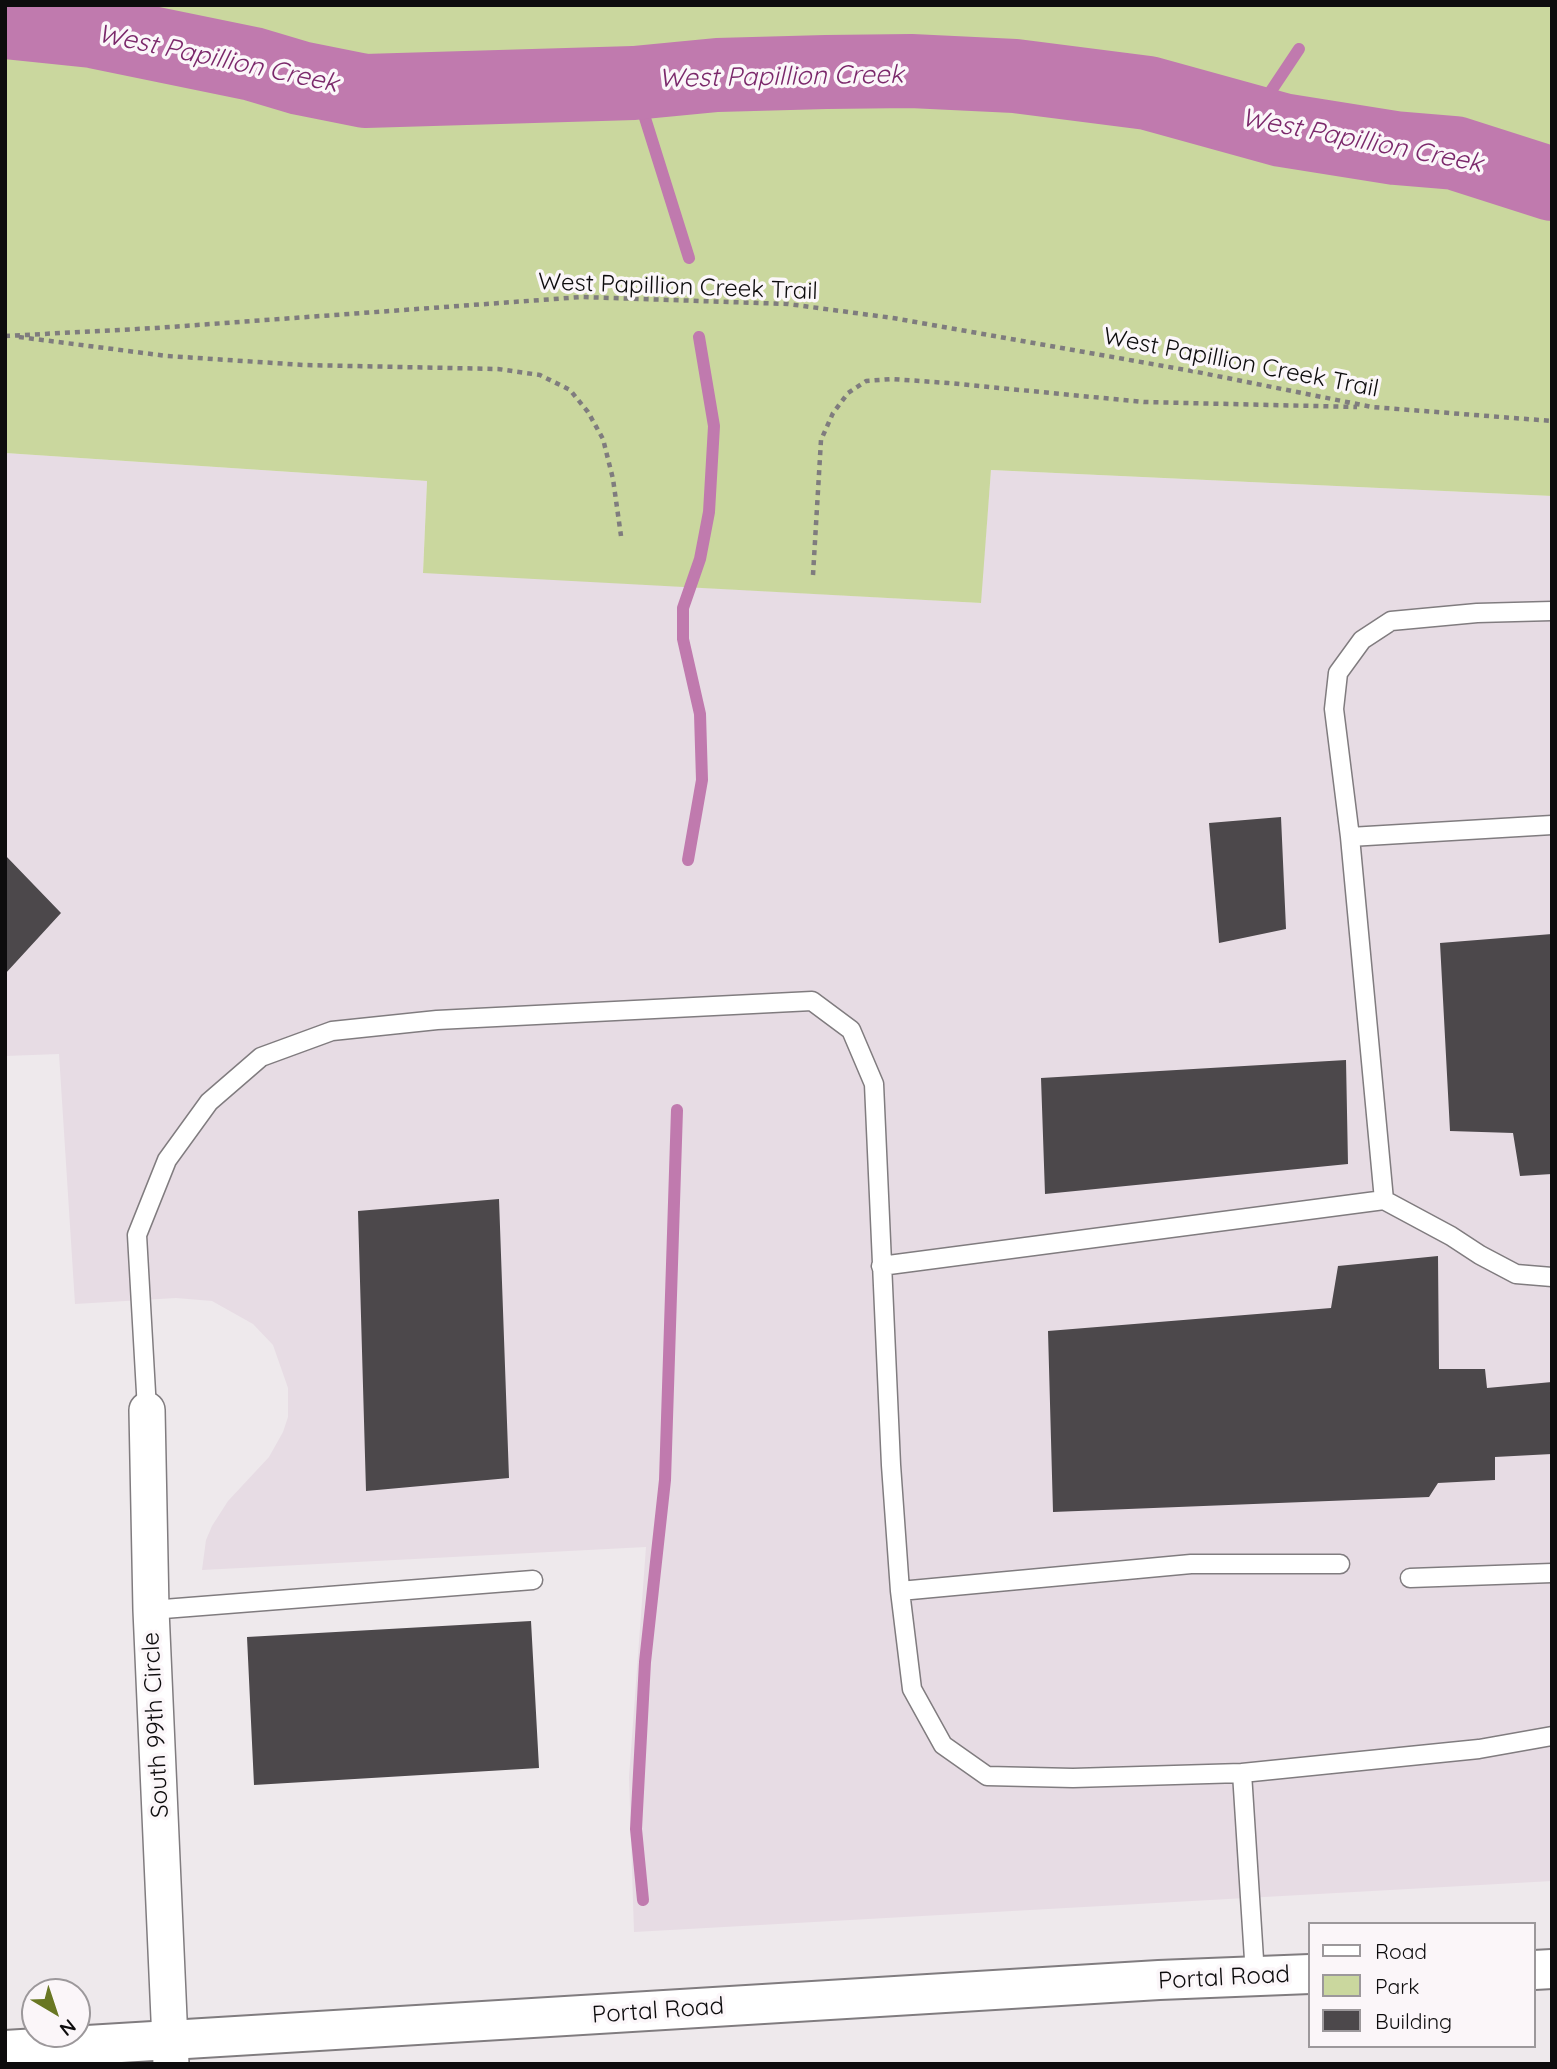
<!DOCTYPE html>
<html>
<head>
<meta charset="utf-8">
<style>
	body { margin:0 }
	#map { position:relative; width:1557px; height:2069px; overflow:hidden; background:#eee9ec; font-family:Quicksand,sans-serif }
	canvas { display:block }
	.frame { position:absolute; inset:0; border:7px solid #0d0c0d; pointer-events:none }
	.legend { position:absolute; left:1308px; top:1922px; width:228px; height:126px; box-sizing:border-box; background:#fbf6f9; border:2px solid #9c989b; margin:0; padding:9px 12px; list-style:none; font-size:21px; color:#0d0c0d }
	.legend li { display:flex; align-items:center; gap:14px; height:35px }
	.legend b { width:35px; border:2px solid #9c989b }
	.north { position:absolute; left:21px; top:1978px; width:70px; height:70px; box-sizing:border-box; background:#fbf6f9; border:2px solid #9c989b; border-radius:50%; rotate:141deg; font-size:19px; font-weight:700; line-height:28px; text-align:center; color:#0d0c0d }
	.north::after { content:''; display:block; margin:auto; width:24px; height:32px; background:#697723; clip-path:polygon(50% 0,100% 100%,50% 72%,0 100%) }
</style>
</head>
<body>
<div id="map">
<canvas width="1557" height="2069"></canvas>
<div class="frame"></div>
<ul class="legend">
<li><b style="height:9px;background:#fff"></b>Road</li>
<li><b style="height:19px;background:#cad79e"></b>Park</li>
<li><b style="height:19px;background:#4c484b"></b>Building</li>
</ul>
<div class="north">N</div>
</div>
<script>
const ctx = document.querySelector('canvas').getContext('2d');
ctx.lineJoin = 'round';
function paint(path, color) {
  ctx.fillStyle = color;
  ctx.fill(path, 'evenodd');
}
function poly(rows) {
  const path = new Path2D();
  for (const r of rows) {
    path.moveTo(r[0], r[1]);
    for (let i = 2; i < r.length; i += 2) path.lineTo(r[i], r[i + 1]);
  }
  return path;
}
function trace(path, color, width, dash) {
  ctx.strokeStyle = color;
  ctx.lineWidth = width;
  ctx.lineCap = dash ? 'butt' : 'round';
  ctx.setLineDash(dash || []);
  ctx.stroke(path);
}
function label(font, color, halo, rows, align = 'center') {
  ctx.font = font + ' Quicksand,sans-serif';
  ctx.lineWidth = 7;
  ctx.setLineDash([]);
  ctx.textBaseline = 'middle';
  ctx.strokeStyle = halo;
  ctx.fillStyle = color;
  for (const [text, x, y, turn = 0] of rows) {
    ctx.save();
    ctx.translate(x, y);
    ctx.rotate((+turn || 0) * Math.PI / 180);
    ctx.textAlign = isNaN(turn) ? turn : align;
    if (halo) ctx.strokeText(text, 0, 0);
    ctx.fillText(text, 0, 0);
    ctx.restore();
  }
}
const built = poly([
	[5,453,427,481,423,572,980,603,991,470,1552,496,1552,1881,634,1932,629,1777,646,1547,202,1570,206,1540,212,1526,228,1501,269,1457,283,1432,288,1417,288,1388,273,1345,253,1324,212,1301,176,1298,75,1304,59,1054,5,1056]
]);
const green = poly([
	[5,5,1552,5,1552,496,991,470,981,603,423,573,427,481,5,453]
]);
const stream = poly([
	[634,83,689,258],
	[1251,121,1299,49],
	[688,860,702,780,700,714,683,639,683,608,700,559,709,512,714,426,699,337],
	[643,1900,636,1829,645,1662,665,1480,677,1110]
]);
const river = poly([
	[5,22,92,31,253,64,300,78,365,91,634,83,717,75,826,72,911,71,1015,76,1148,93,1282,130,1395,148,1455,153,1552,184]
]);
const building = poly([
	[1281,817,1286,929,1219,943,1209,823],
	[5,855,61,913,5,974],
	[1552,934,1552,1174,1520,1176,1513,1133,1450,1131,1440,943],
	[1346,1060,1348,1164,1045,1194,1041,1078],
	[499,1199,509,1478,366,1491,358,1211],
	[1438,1256,1439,1369,1485,1369,1487,1388,1552,1382,1552,1454,1495,1457,1495,1480,1438,1483,1429,1497,1053,1512,1048,1331,1331,1308,1338,1266],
	[531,1621,539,1768,254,1785,247,1637]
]);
const path = poly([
	[5,336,156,328,582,297,788,304,893,318,1197,372,1372,407,1552,421],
	[19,337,167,356,304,365,498,369,540,375,570,390,588,412,603,439,613,479,621,536],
	[813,575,821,440,833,413,848,393,866,381,892,379,948,383,1144,402,1357,407]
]);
const service = poly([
	[1350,837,1334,709,1338,673,1362,640,1391,621,1477,613,1552,611],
	[1384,1200,1451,1236,1480,1255,1516,1274,1552,1277],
	[881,1266,1384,1200,1350,837,1552,825],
	[147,1410,137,1235,167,1160,209,1102,261,1057,332,1031,437,1020,812,1001,851,1030,874,1084,891,1465,900,1591,912,1689,943,1745,987,1776,1073,1778,1242,1773,1255,1975],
	[1410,1578,1552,1573],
	[900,1591,1191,1564,1340,1564],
	[151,1610,533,1580],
	[1242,1773,1479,1749,1552,1736]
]);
const minor = poly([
	[147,1410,151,1610,171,2064]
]);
const secondary = poly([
	[1534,1970,1552,1969],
	[5,2050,1159,1980,1310,1974]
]);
const streetNames = [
	["West Papillion Creek Trail",678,287,2],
	["West Papillion Creek Trail",1241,363,11],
	["South 99th Circle",156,1725,-93],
	["Portal Road",1224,1978,-3],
	["Portal Road",658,2011,-4]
];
const waterNames = [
	["West Papillion Creek",218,59,12],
	["West Papillion Creek",781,77,-1],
	["West Papillion Creek",1362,141,11]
];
paint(built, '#e7dce4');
paint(green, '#cad79e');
trace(stream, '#c07aae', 12);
trace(river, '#c07aae', 74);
paint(building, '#4c484b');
trace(service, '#807c7f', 21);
trace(minor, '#807c7f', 38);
trace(secondary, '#807c7f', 42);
trace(path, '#7f7c7e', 4.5, [5, 5]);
trace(service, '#fff', 18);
trace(minor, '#fff', 35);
trace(secondary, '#fff', 38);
label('24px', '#0d0c0d', '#fbf6f9', streetNames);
label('italic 26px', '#7b286b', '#fbf6f9', waterNames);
</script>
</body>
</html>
